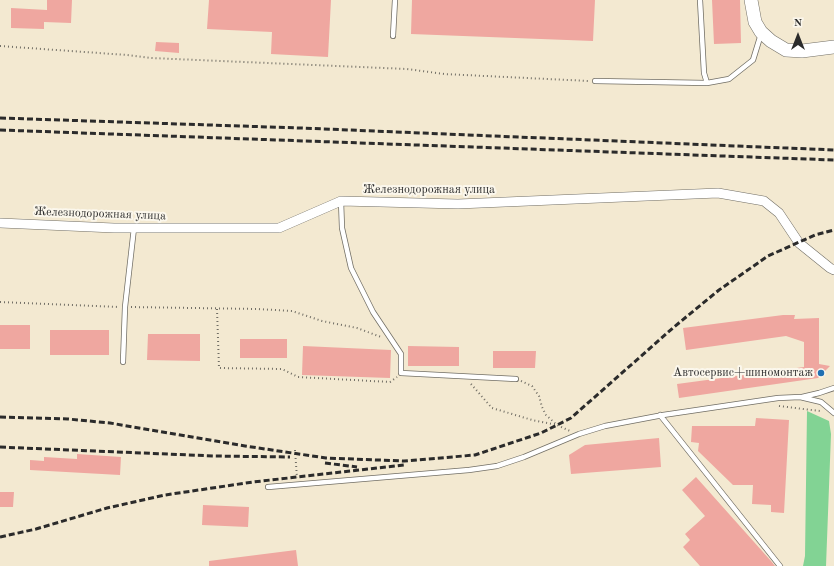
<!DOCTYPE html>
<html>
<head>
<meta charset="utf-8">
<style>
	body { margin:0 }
	#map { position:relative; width:834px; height:566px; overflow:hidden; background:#f3e9d1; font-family:"Old Standard TT",serif }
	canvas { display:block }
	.north { position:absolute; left:778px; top:16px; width:40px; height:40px; -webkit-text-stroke:3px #fbf7ec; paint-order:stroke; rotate:0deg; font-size:11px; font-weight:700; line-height:16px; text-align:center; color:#2b2b2b }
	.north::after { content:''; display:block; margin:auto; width:14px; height:18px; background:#2b2b2b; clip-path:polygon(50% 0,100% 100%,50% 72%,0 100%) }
</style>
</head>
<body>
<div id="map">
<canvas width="834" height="566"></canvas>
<div class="north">N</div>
</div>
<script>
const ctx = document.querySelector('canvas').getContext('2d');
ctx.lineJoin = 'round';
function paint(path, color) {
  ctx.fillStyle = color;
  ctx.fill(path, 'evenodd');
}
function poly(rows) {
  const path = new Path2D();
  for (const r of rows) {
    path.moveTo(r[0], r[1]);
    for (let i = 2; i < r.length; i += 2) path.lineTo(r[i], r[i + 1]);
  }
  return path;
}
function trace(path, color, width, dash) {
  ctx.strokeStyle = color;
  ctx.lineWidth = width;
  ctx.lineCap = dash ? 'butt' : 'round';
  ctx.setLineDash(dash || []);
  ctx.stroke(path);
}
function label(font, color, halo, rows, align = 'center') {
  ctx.font = font + ' "Old Standard TT",serif';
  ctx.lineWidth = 4;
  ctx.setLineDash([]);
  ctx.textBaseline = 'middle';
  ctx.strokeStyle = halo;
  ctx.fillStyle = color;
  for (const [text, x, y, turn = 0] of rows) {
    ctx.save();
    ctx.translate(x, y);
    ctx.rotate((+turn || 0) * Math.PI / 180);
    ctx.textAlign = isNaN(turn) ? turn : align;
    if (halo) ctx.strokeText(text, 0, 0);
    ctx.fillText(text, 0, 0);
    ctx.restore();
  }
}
const green = poly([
	[807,411,829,421,831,434,826,566,803,566,805,556]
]);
const building = poly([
	[47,0,72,0,71,23,44,22,44,29,11,28,11,8,47,10],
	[209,0,331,0,328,57,271,54,272,32,207,29],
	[412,0,595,0,593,41,411,34],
	[712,0,740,0,741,43,714,44],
	[156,42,179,43,179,53,155,51],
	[783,315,795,315,794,319,819,318,819,364,830,366,818,378,679,398,677,384,804,367,804,342,786,336,686,350,683,328],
	[0,325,30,325,30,349,0,349],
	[50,330,109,330,109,355,50,355],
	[148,334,200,334,200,361,147,360],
	[240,339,287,339,287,358,240,358],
	[303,346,391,350,390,378,302,375],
	[408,346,459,347,459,366,408,366],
	[493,351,536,351,535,368,493,368],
	[756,418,789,420,784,513,771,512,771,505,752,504,753,485,733,485,698,451,699,443,691,442,692,426,755,426],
	[659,438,661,467,571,474,569,455,585,445],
	[77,454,121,457,120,475,30,470,30,460,44,461,44,457,77,459],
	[696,477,771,561,775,566,700,566,683,547,690,540,685,534,705,516,682,490],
	[0,492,14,492,13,507,0,507],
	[203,505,249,507,248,527,202,525],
	[296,550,298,566,209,566,209,561]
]);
const path = poly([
	[0,46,127,55,151,58,407,69,444,74,589,81],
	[0,302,119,307],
	[131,307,257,309,292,311,322,321,357,328,381,337],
	[217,309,219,368,282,369,298,377,390,382,397,377],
	[521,381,532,386,539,396,542,407,546,415,557,425,570,431],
	[471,384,492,408,532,420,557,425],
	[779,406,820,411],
	[295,450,297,478]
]);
const lane = poly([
	[700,0,704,73,707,83],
	[393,36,395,0],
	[595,81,707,83,729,79,753,60,761,34],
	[341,201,342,228,351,268,373,312,401,354,401,373,516,379],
	[123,362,125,307,134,228],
	[802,397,819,393,834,388],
	[660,415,780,566],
	[268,487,469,470,497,466,524,457,579,434,605,426,663,415,778,398,800,397,821,402,834,413]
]);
const street = poly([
	[0,223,114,228,279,228,341,201,458,204,718,193,764,201,779,213,799,243,830,268,834,270]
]);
const secondary = poly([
	[751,0,755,22,761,32,771,41,786,50,802,51,834,47]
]);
const rail = poly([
	[0,118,300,128,834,150],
	[0,130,834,160],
	[0,417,68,419,110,423,245,446,326,458,404,461,475,455,541,433,571,418,674,327,719,290,768,256,815,235,834,230],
	[0,447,214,456,290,457],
	[325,463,357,467],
	[0,537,36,529,107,508,165,495,253,482,404,465]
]);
const markers = [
	[821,373,4,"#1f6fb2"]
];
const streetNames = [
	["Железнодорожная улица",429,190],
	["Железнодорожная улица",100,214,2]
];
const poiNames = [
	["Автосервис+шиномонтаж",813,373]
];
paint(green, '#82d394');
paint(building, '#efa7a0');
trace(lane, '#716e65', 6);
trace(street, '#716e65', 10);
trace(secondary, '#716e65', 14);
trace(path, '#716e65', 2, [1, 3]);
trace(lane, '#fff', 4.5);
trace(street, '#fff', 9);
trace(secondary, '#fff', 13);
trace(rail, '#2b2b2b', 3, [6, 3]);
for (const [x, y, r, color] of markers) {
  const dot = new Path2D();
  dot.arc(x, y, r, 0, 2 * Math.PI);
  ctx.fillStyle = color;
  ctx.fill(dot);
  trace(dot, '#fbf7ec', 1.5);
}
label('12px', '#2b2b2b', '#fbf7ec', streetNames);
label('12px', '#2b2b2b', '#fbf7ec', poiNames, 'right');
</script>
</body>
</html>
